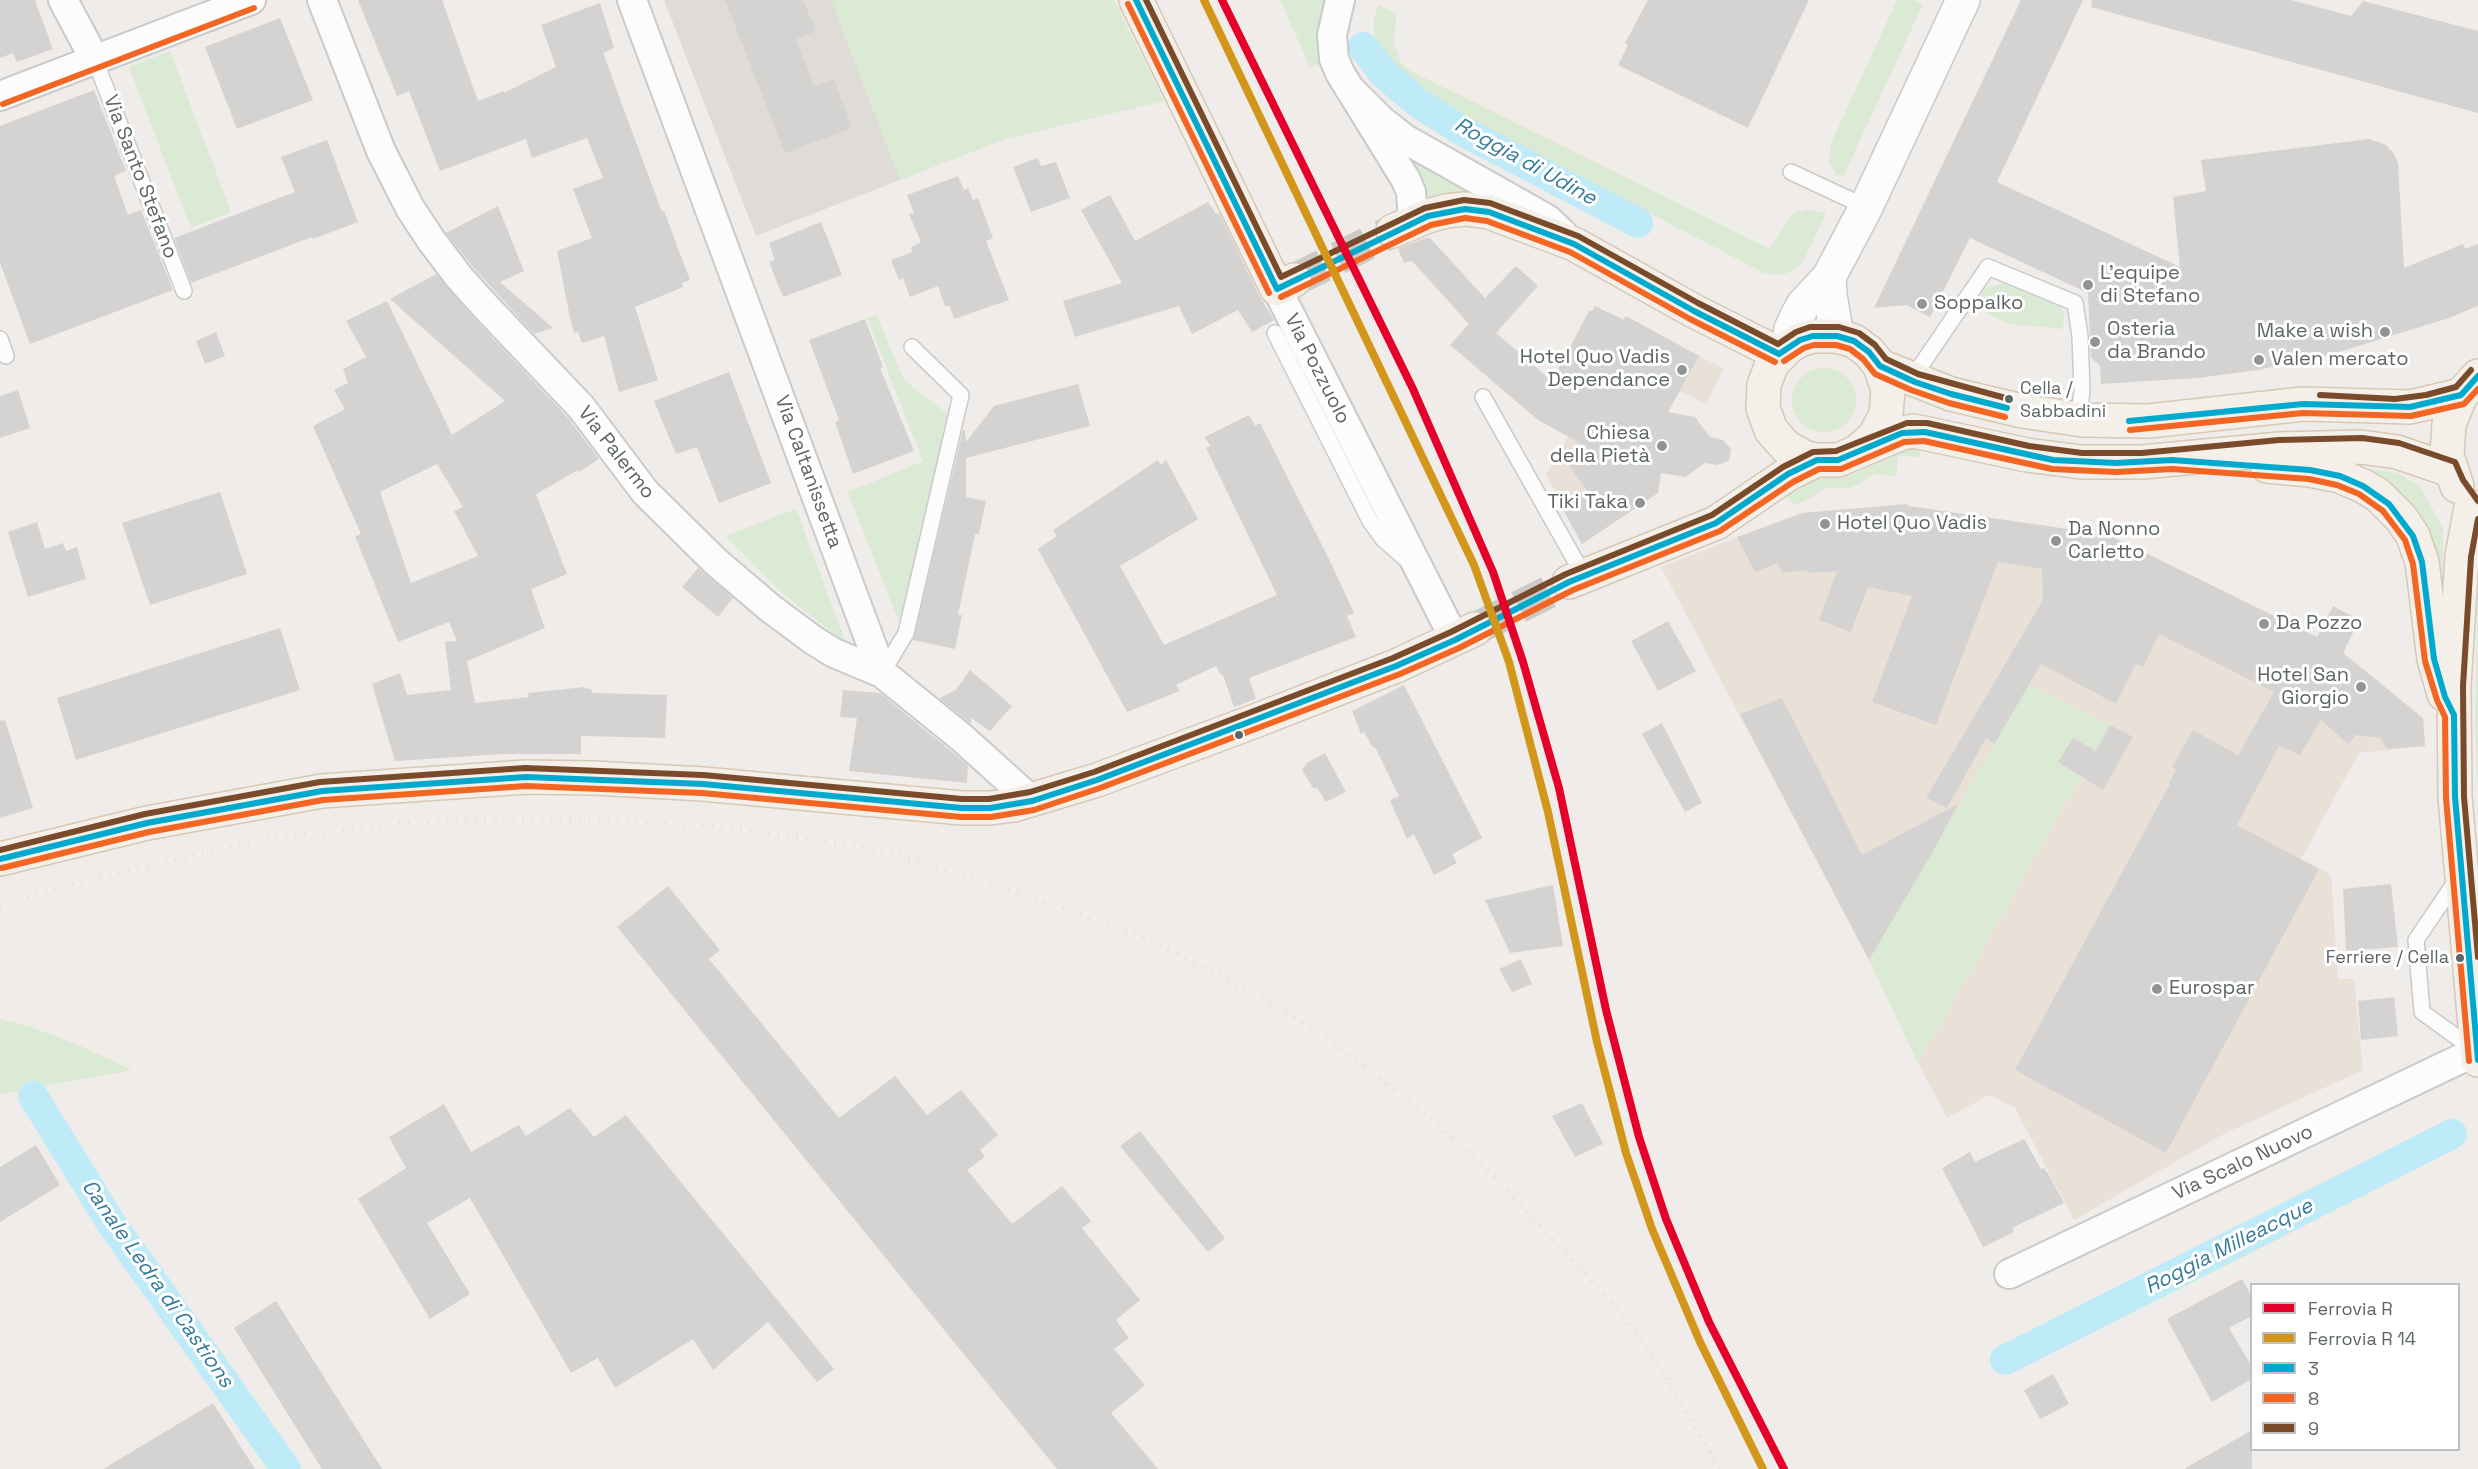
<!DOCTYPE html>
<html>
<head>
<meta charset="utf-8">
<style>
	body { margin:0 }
	#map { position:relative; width:2478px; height:1469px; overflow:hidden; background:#efece9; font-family:"Space Grotesk",sans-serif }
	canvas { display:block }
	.legend { position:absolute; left:2250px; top:1283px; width:210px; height:168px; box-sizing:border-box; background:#fff; border:2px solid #bfc1c3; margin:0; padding:8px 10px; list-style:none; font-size:18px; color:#5e6568 }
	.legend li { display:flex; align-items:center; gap:12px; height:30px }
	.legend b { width:30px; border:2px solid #bfc1c3 }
</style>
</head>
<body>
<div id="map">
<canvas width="2478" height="1469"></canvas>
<ul class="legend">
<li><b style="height:8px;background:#e4002b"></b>Ferrovia R</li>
<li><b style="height:8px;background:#d1961a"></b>Ferrovia R 14</li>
<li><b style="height:8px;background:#00a9ce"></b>3</li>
<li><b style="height:8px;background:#f26522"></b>8</li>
<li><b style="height:8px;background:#7a4b2a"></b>9</li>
</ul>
</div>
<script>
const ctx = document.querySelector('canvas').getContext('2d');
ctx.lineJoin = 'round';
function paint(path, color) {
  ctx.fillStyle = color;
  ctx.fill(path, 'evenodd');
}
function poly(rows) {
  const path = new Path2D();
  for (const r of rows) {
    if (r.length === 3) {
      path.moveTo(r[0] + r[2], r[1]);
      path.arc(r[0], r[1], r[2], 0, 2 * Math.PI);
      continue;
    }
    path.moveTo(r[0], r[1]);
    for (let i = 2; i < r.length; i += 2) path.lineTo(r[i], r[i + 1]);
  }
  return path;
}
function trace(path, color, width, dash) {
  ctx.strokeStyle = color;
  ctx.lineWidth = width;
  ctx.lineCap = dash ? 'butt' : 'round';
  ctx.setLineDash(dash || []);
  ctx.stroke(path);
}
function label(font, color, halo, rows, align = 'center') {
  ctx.font = font + ' "Space Grotesk",sans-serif';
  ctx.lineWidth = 6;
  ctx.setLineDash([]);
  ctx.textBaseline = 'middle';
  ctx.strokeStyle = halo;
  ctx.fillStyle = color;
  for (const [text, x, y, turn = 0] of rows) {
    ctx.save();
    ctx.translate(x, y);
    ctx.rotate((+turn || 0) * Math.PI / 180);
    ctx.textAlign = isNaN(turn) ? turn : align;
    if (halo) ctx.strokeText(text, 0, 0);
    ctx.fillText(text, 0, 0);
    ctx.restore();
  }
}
const commercial = poly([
	[1626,316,1724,369,1706,404,1676,389,1647,455,1661,473,1658,493,1582,544,1546,474,1568,437,1587,416,1620,357,1624,320],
	[1908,504,1908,506,2109,535,2335,646,2423,718,2425,746,2359,753,2301,859,2331,875,2338,979,2354,979,2363,1070,2224,1134,2074,1220,2015,1108,1989,1095,1947,1118,1918,1063,2081,776,2058,762,2073,738,2029,686,1869,960,1661,567,1800,513]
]);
const education = poly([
	[664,0,947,0,1002,140,756,236]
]);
const green = poly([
	[831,0,1114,0,1164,101,1002,140,900,180],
	[1280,0,1328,0,1325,65,1310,67],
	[1897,0,1914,0,1923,4,1843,177,1835,173,1829,162,1831,143],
	[1378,5,1397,14,1393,42,1401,63,1409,70,1770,249,1791,214,1807,209,1826,213,1804,260,1799,267,1782,275,1764,273,1462,115,1425,92,1384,58,1374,36,1374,18],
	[170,51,231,212,191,228,129,67],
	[1410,158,1484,199,1459,195,1428,198,1424,184],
	[2005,283,2059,303,2064,314,2063,329,2010,324,1986,313,1978,300,1985,288],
	[876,314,904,380,949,415,905,612,898,620,848,492,923,461,867,318],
	[1824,400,32],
	[1921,446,1920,457,1898,456,1896,477,1879,474,1871,475,1857,485,1849,488,1824,488,1811,498,1794,505,1787,496,1814,477,1852,475,1868,467,1893,449],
	[2351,466,2398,473,2417,485,2424,493,2443,529,2443,590,2434,591],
	[796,509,846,643,782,593,725,536],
	[2478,567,2478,803,2475,722],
	[2029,685,2110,725,2096,751,2073,738,2059,761,2081,776,1918,1063,1869,960],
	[0,1019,30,1027,74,1043,132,1070,0,1094]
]);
const canal = poly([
	[1363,47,1384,74,1418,103,1464,132,1638,223],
	[33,1096,111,1223,286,1469],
	[2005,1360,2452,1134]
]);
const building = poly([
	[0,0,35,0,53,49,17,62,13,53,0,58],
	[358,0,442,0,478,101,504,91,504,93,556,67,541,25,600,3,614,48,603,53,662,212,664,211,690,280,682,283,683,287,635,307,658,380,619,392,604,336,582,343,578,332,574,333,570,318,557,251,592,238,573,189,603,178,587,138,532,158,526,139,440,171,409,91,397,96],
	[725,0,803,0,816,31,796,39,814,86,834,79,852,128,785,153],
	[1648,0,1809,0,1748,128,1618,65,1628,45,1625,43],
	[2021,0,2083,0,1997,182,2180,267,2173,197,2206,191,2201,160,2369,139,2386,145,2394,154,2398,163,2404,268,2463,244,2465,249,2478,244,2478,306,2449,318,2329,355,2258,370,2197,378,2101,384,2100,365,2091,358,2088,293,1970,238,1930,317,1907,305,1874,308],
	[2092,0,2291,0,2351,16,2363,1,2478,31,2478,113,2091,7],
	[280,18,313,100,237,129,205,47],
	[94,90,126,171,114,176,128,215,141,210,173,290,30,344,0,263,0,126],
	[327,140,358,222,313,239,312,237,191,283,174,238,295,192,281,157],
	[1038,158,1041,166,1056,162,1070,198,1031,212,1013,167],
	[958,176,964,190,968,188,973,200,978,198,993,238,986,241,1009,300,954,319,950,306,945,306,938,286,910,297,903,278,899,280,891,260,912,252,911,247,921,242,909,214,914,213,907,195],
	[1110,195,1135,241,1208,202,1216,214,1219,213,1260,297,1274,320,1252,332,1238,310,1192,334,1179,306,1075,337,1063,301,1122,283,1081,210],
	[498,206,524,271,500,282,553,328,534,334,472,266,446,233],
	[821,222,842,275,783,297,769,262,775,260,769,243],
	[1425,238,1430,238,1485,298,1516,266,1538,286,1496,333,1552,381,1589,311,1592,311,1595,306,1624,320,1626,316,1699,356,1668,412,1695,417,1710,437,1723,440,1731,449,1729,461,1717,465,1705,463,1685,477,1661,473,1658,493,1582,544,1562,508,1587,490,1564,459,1585,446,1538,420,1450,345,1469,324,1412,261,1404,263,1398,249],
	[436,274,473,317,568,418,599,459,579,472,578,470,536,494,567,574,531,589,545,628,467,661,475,703,529,697,528,693,584,687,584,688,591,689,592,693,667,695,665,738,581,736,581,754,503,754,395,761,372,684,400,673,407,695,451,690,445,642,457,641,449,622,398,642,355,536,361,534,313,426,345,409,334,390,348,383,343,369,366,357,346,321,387,301,452,435,505,401,390,299],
	[437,464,463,507,454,511,478,556,411,583,380,492],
	[865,319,883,367,880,368,914,451,853,474,835,422,839,420,809,340],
	[216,332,225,356,205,364,196,341],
	[729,372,771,483,719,503,697,447,676,454,654,401],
	[1078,384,1090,426,966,458,966,497,986,501,979,534,975,534,958,615,962,615,955,649,913,640,963,430,965,431,966,442,994,406],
	[18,390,30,428,0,438,0,396],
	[1249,415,1255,426,1260,423,1330,561,1354,613,1347,616,1356,637,1249,678,1256,699,1234,707,1223,675,1221,675,1216,666,1176,685,1180,691,1127,712,1038,549,1057,536,1053,530,1158,460,1160,465,1166,460,1198,519,1120,566,1164,645,1277,595,1206,448,1210,446,1205,437],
	[220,492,247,574,150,605,122,523],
	[1908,504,1908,506,2109,535,2317,637,2333,606,2359,620,2343,653,2423,718,2425,746,2387,749,2380,738,2356,735,2348,744,2321,720,2300,755,2279,746,2237,825,2319,869,2166,1153,2015,1070,2170,784,2169,783,2176,770,2172,767,2193,730,2238,755,2274,692,2159,634,2143,667,2136,664,2116,704,2041,664,1995,743,1986,738,1947,808,1926,798,2043,600,2042,569,1998,562,1936,725,1872,702,1912,596,1868,587,1851,632,1819,620,1837,571,1809,573,1808,570,1782,573,1778,563,1755,572,1737,537,1804,513],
	[37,522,45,549,63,543,66,551,77,547,86,579,28,597,8,532],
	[698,568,733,598,718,617,682,587],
	[1668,621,1696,671,1658,691,1631,641],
	[280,628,300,690,76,760,57,698],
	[970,670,1012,706,990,731,971,718,971,724,939,698,956,690],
	[1404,685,1482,838,1452,854,1457,863,1434,875,1414,834,1407,839,1390,800,1399,796,1375,747,1373,748,1364,732,1361,734,1352,711],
	[843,690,880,693,968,765,967,783,849,771,857,718,840,717],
	[1782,698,1862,855,1958,804,1935,848,1869,960,1740,714],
	[5,720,33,808,0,818,0,721],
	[1662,723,1702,803,1685,812,1642,734],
	[2110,725,2133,737,2103,790,2058,762,2073,738,2096,751],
	[1325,753,1346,792,1326,802,1317,788,1313,788,1302,770,1308,762],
	[2391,884,2398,947,2346,951,2343,889],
	[1553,885,1563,946,1510,953,1485,900],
	[668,886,720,950,709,959,839,1118,895,1076,927,1115,961,1090,998,1135,980,1150,985,1157,967,1170,1012,1224,1062,1186,1091,1221,1082,1228,1140,1300,1116,1320,1129,1338,1114,1349,1145,1385,1111,1413,1158,1469,1057,1469,617,927],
	[1521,959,1532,984,1512,992,1499,969],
	[2394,997,2398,1036,2361,1040,2358,1001],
	[1582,1103,1603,1144,1575,1157,1552,1116],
	[444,1104,471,1152,519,1125,526,1136,570,1108,594,1137,626,1115,834,1369,817,1382,768,1322,713,1370,693,1339,615,1388,598,1358,571,1373,470,1198,427,1223,470,1294,430,1319,358,1199,406,1168,389,1137],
	[1140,1131,1225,1238,1208,1252,1120,1146],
	[2024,1139,2041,1169,2044,1168,2049,1175,2064,1203,2012,1228,2014,1232,1983,1247,1942,1168,1970,1152,1975,1162],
	[36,1145,60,1185,0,1222,0,1167],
	[2242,1279,2252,1297,2252,1316,2229,1328,2252,1367,2252,1379,2212,1402,2167,1319],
	[276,1301,382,1469,322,1469,234,1328],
	[2053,1374,2069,1404,2040,1419,2024,1390],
	[213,1403,255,1469,103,1469],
	[2252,1430,2252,1469,2184,1469]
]);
const primaryTunnel = poly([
	[1294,280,1393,231],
	[1475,629,1569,582]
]);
const service = poly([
	[95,60,184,291],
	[1791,172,1866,207],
	[1275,333,1370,521,1383,539,1407,560],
	[0,339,6,356],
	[1911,380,1988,267,2075,303,2080,336,2082,391,2078,420],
	[1483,397,1584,576],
	[882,673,906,633,961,395,912,347],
	[2458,878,2416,940,2422,1012,2476,1051]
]);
const minor = poly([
	[63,0,95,60],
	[322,0,381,151,410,208,431,240,459,277,485,306,581,407,645,492,716,562,770,608,813,640,834,653,882,673,961,737,1032,801],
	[632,0,882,673],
	[1340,0,1332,35,1334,59,1340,73,1406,180,1411,192,1413,222],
	[1349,88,1381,120,1405,139,1547,219,1562,233],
	[0,96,251,0],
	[1277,289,1455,640],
	[2009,1274,2477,1051]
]);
const tertiary = poly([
	[1829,277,1830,295,1837,336],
	[1788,347,1791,329,1797,316,1803,305,1829,277,1866,207,1963,0]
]);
const primary = poly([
	[1136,0,1277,289,1294,280],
	[1393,231,1428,216,1446,211,1465,209,1489,212,1574,244,1694,311,1779,354],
	[1880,366,1951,394,2022,411,2083,420,2149,421,2303,404,2410,407,2461,395],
	[1857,452,1875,436,1886,414,1888,390,1880,366,1869,352,1854,341,1837,336,1813,336,1800,340,1788,347,1772,364,1764,385,1763,408,1771,430,1786,447,1806,458,1817,460,1838,460,1857,452,1902,433,1914,431,2027,455,2081,462,2142,462,2280,449,2361,447,2397,452,2450,470],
	[2267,466,2310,470,2340,476,2363,486,2378,495,2401,518,2413,536,2422,562,2434,659,2444,694],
	[2457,486,2447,455,2449,424,2461,395,2478,376],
	[2471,507,2462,556,2454,686,2455,797,2478,1060],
	[1569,582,1716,523,1788,474,1817,460],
	[0,859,147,823,322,791,526,777,594,778,703,784,962,808,990,808,1014,805,1097,780,1255,721,1396,666,1475,629]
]);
const rail = poly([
	[0,907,43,892,127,871,260,840,400,823,527,818,713,825,886,851,1042,901,1144,937,1256,994,1333,1042,1423,1112,1486,1168,1607,1297,1639,1336,1664,1374,1719,1469]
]);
const bus1 = poly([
	[1136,0,1277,289],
	[1277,289,1428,216,1465,209,1489,212,1574,244,1694,311,1779,354],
	[1779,354,1800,340,1813,336,1837,336,1854,341,1869,352,1880,366,1915,382,1951,394,2007,408],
	[2129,421,2303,404,2410,407,2461,395,2478,376],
	[0,859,147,823,322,791,526,777,703,784,962,808,990,808,1032,801,1097,780,1396,666,1455,640,1569,582,1716,523,1788,474,1817,460,1838,460,1902,433,1925,432,2053,460,2116,463,2172,460,2310,470,2340,476,2363,486,2389,504,2413,536,2422,562,2434,659,2445,697,2454,715,2455,797,2478,1060]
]);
const bus2 = poly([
	[1128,4,1269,293],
	[3,104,254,8],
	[1281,297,1431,225,1465,218,1487,221,1570,252,1690,319,1775,362],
	[1784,361,1804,348,1814,345,1836,345,1850,349,1863,359,1875,374,1911,390,1949,403,2005,417],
	[2130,430,2303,413,2411,416,2464,404,2478,389],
	[2,868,149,832,323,800,526,786,702,793,961,817,991,817,1034,810,1100,788,1400,674,1459,648,1573,590,1720,531,1793,482,1819,469,1841,469,1904,442,1924,441,2052,469,2116,472,2172,469,2309,479,2337,485,2359,494,2383,511,2405,540,2413,564,2425,661,2437,700,2445,717,2446,798,2469,1061]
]);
const bus3 = poly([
	[1146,0,1281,277,1425,208,1464,200,1490,203,1578,236,1698,303,1778,344,1796,332,1810,327,1839,327,1859,333,1875,345,1886,359,1918,374,2009,399],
	[2320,395,2395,399,2426,395,2456,387,2471,370],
	[2478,519,2471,557,2463,686,2464,797,2478,957],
	[0,850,145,814,320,782,525,768,703,775,962,799,989,799,1030,792,1094,772,1393,658,1451,632,1566,574,1712,515,1783,467,1813,452,1836,451,1907,423,1927,423,2029,446,2082,453,2142,453,2279,440,2362,438,2399,443,2455,462,2463,480,2478,501]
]);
const rail1 = poly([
	[1222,0,1413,389,1493,572,1523,662,1559,788,1606,1010,1639,1137,1666,1219,1709,1322,1784,1469]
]);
const rail2 = poly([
	[1204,0,1474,565,1509,662,1548,812,1597,1042,1626,1153,1652,1229,1700,1342,1763,1469]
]);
const markers = [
	[2088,285,6,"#919495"],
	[1922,304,6,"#919495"],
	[2385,332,6,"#919495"],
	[2095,342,6,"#919495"],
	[2259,360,6,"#919495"],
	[1682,370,6,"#919495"],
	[2009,399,5,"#5e6568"],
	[1662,446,6,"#919495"],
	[1640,503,6,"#919495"],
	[1825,524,6,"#919495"],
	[2056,541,6,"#919495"],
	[2264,624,6,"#919495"],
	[2361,687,6,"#919495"],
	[1239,735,5,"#5e6568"],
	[2460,958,5,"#5e6568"],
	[2157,989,6,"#919495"]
];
const busNames = [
	["Cella /",2020,389],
	["Sabbadini",2020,412],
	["Ferriere / Cella",2449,958,"right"]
];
const streetNames = [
	["Via Santo Stefano",140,177,69],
	["Via Pozzuolo",1317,369,63],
	["Via Palermo",616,453,52],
	["Via Caltanissetta",808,472,70],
	["Via Scalo Nuovo",2243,1163,-25]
];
const poiNames = [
	["L'equipe",2100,274],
	["di Stefano",2100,297],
	["Soppalko",1934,304],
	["Osteria",2107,330],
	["da Brando",2107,353],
	["Make a wish",2373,332,"right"],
	["Hotel Quo Vadis",1670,358,"right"],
	["Dependance",1670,381,"right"],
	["Valen mercato",2271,360],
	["Chiesa",1650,434,"right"],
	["della Pietà",1650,457,"right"],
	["Tiki Taka",1628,503,"right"],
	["Hotel Quo Vadis",1837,524],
	["Da Nonno",2068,530],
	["Carletto",2068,553],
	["Da Pozzo",2276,624],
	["Hotel San",2349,676,"right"],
	["Giorgio",2349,699,"right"],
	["Eurospar",2169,989]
];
const waterNames = [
	["Roggia di Udine",1525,162,29],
	["Roggia Milleacque",2229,1247,-27],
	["Canale Ledra di Castions",157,1284,55]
];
paint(commercial, '#e9e1d8');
paint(education, '#dfdcd7');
paint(green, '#dbead4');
trace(canal, '#bfebf8', 30);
paint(building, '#d5d3d2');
trace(primaryTunnel, '#cbcac9', 33, [33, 16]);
trace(service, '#c9cac9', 18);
trace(minor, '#c9cac9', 32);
trace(tertiary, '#c9cac9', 36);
trace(primary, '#d7c8b6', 36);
trace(service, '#fdfcfc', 15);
trace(minor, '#fdfcfc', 28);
trace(tertiary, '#fdfcfc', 33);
trace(primary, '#f4f0e9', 33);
trace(rail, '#e3e3e3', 4.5, [1.5, 8]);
trace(bus1, '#00a9ce', 6);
trace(bus2, '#f26522', 6);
trace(bus3, '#7a4b2a', 6);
trace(rail1, '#e4002b', 8);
trace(rail2, '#d1961a', 8);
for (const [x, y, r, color] of markers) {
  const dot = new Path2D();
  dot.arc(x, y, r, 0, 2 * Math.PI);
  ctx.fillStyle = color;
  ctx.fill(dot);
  trace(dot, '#fff', 2);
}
label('18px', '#5e6568', '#fff', busNames, 'left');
label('20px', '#5e6568', '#fff', streetNames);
label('20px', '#5e6568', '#fff', poiNames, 'left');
label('italic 21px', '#377c9c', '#fff', waterNames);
</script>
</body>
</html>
